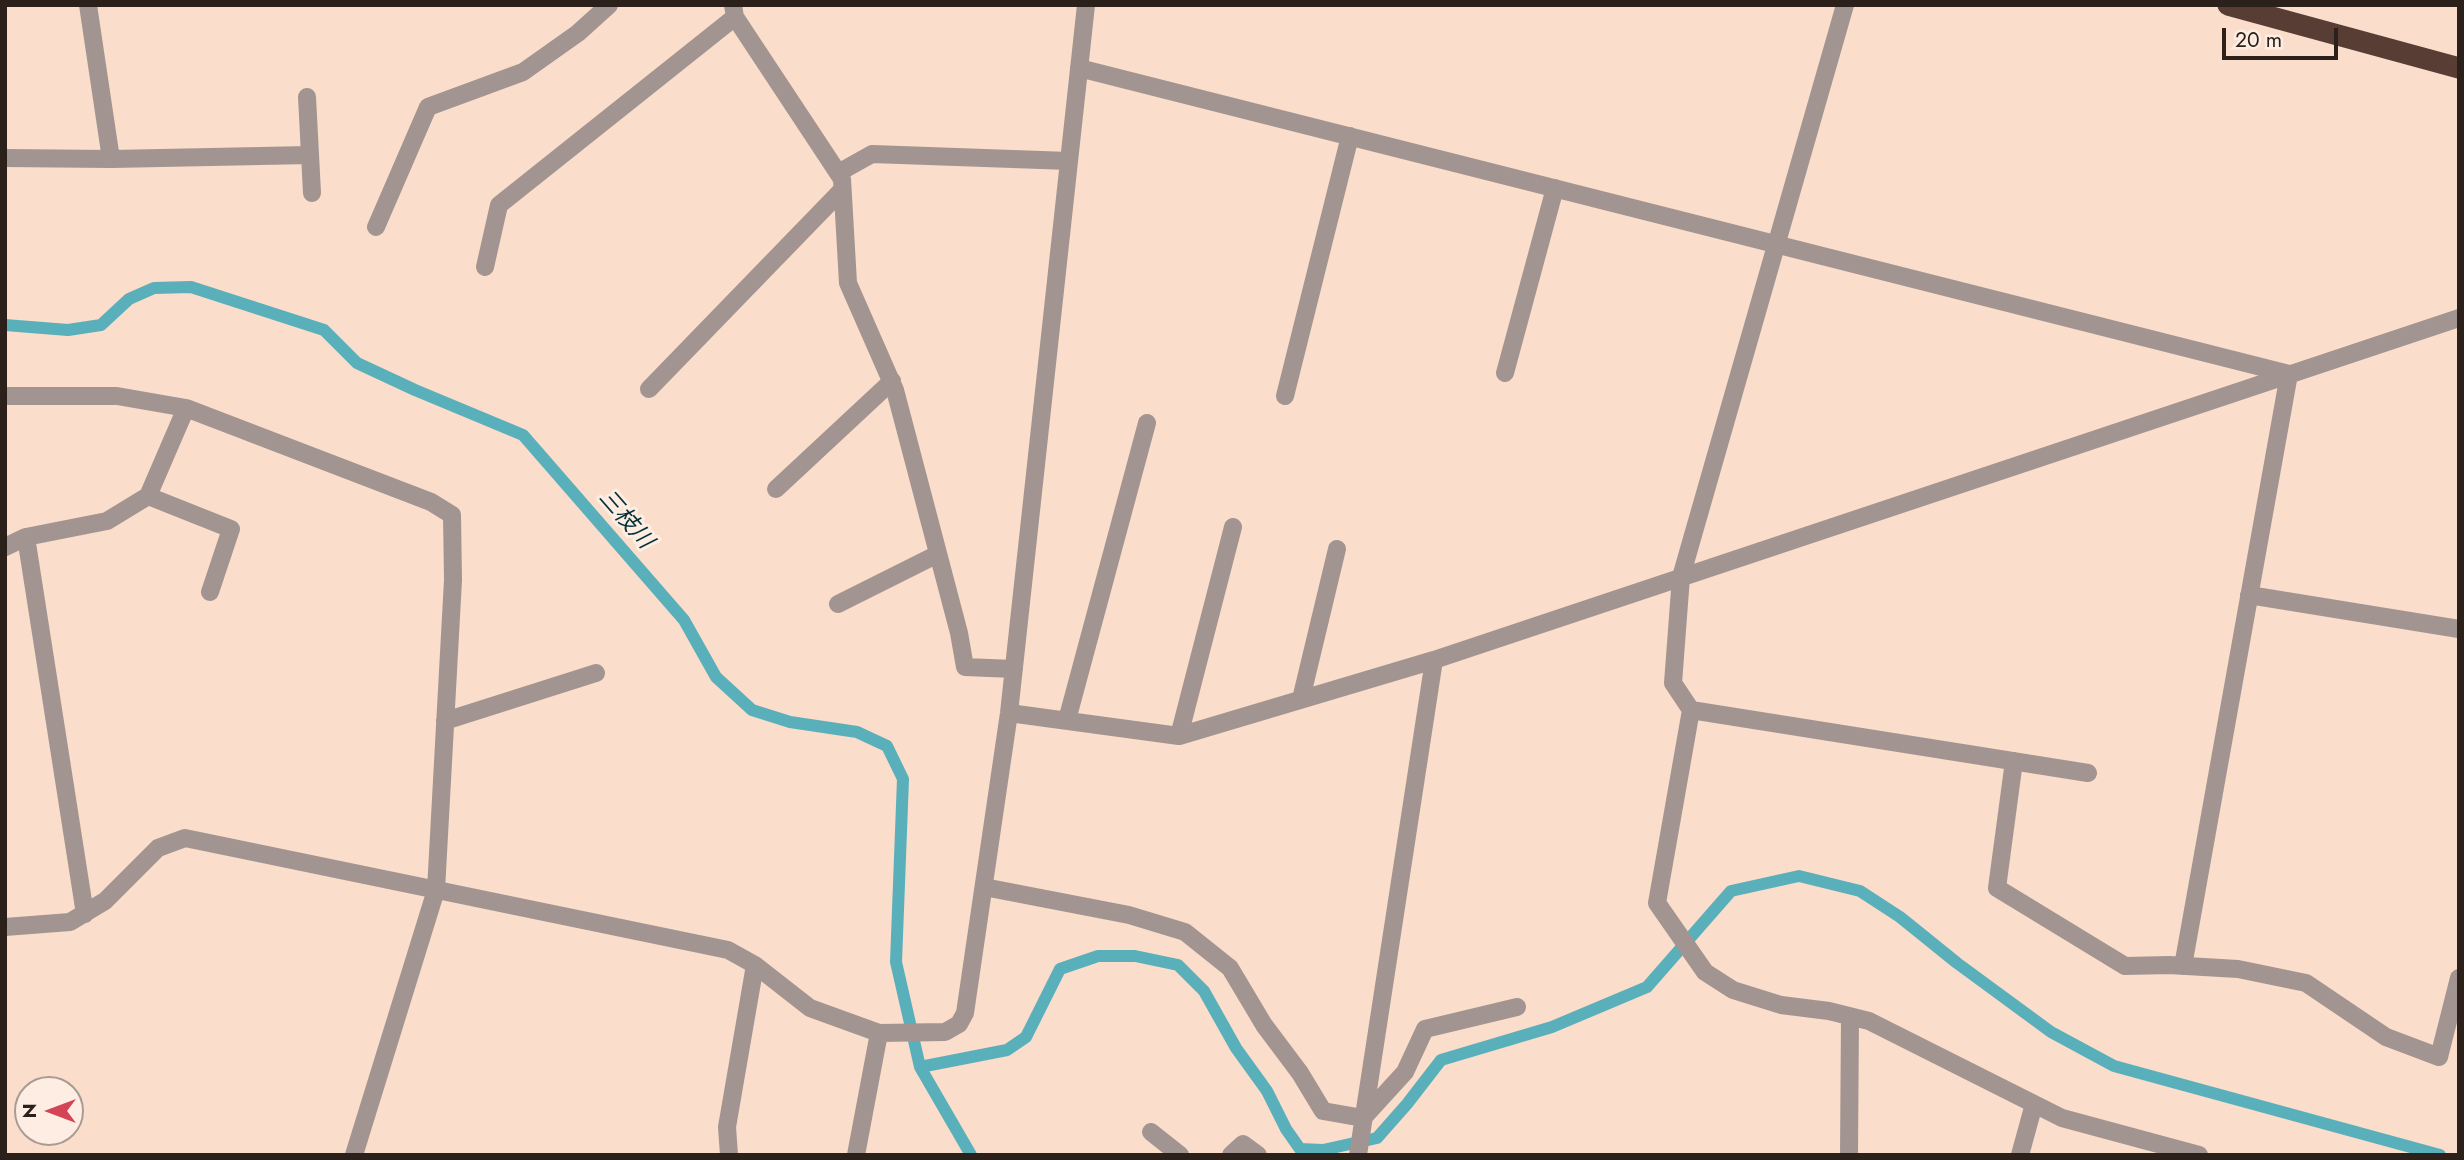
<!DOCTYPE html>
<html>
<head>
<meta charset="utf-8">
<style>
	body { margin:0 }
	#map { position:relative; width:2464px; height:1160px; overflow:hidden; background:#faddca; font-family:Jost,sans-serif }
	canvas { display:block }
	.frame { position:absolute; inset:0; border:7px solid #2b211a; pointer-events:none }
	.north { position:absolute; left:14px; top:1076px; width:70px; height:70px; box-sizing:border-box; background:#feede2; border:2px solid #aa9b92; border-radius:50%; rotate:270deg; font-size:19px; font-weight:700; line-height:28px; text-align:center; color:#2b211a }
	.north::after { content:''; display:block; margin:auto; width:24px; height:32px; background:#d54456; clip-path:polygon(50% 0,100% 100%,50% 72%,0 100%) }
	.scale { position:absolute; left:2222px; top:28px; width:116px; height:32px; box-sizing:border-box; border:4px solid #2b211a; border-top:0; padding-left:9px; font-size:21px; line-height:24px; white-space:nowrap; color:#2b211a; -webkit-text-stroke:5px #feede2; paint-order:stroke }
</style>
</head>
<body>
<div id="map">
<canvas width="2464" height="1160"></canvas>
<div class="frame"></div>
<div class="north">N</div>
<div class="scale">20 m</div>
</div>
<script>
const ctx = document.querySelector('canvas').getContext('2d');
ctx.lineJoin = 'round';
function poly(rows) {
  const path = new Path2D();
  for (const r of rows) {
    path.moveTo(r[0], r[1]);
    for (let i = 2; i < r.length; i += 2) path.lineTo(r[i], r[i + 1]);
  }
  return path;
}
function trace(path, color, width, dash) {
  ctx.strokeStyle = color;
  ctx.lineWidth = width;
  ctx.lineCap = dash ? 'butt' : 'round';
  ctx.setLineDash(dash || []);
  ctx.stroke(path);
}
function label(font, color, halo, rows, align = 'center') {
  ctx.font = font + ' Jost,"Noto Sans JP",sans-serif';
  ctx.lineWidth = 6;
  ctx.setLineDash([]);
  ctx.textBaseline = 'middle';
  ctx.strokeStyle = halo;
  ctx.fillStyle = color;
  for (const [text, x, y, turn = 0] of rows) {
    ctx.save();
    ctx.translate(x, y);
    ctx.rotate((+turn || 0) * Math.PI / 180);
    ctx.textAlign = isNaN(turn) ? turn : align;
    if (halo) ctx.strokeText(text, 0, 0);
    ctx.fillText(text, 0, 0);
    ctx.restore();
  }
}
const stream = poly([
	[5,325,68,330,101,325,129,299,154,288,191,287,324,330,357,363,415,390,523,435,684,620,716,677,752,710,790,722,857,732,887,746,903,779,896,962,920,1067,971,1155],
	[920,1067,1007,1050,1026,1037,1060,969,1098,956,1135,956,1178,965,1204,991,1236,1048,1267,1091,1286,1129,1300,1149,1323,1150,1377,1138,1407,1104,1441,1060,1552,1027,1647,987,1731,891,1799,876,1860,891,1900,917,1957,963,2051,1032,2114,1066,2440,1155]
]);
const minor = poly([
	[88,5,111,159],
	[733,5,735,17,842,179,848,283,895,390,959,633,965,667,1014,669],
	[1845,5,1681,577,1673,683,1691,710,2088,773],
	[1079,68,2289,374],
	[307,97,312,193],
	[5,158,111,159,310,155],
	[838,173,872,154,1069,161],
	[376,227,428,107,523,72,578,33,609,5],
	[485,267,499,205,735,17],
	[1505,373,1555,188],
	[649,389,842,190],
	[5,396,117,396,186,408,431,502,452,515,453,580,436,890,354,1155],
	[1285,396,1350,136],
	[776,489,892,381],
	[148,496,231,529,210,592],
	[26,537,85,914],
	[5,547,26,537,107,521,148,496,186,408],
	[2249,595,2459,629],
	[838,604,938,554],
	[1301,699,1337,549],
	[1691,710,1657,903,1705,972,1733,990,1781,1005,1829,1011,1869,1021,2062,1118,2199,1155],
	[1009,713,1179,736,1434,660,2459,318],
	[1067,720,1147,423],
	[445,721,596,673],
	[1179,736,1233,527],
	[2014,761,1997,888,2125,966,2169,965,2238,969,2306,983,2386,1037,2439,1057,2459,978],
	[984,887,1129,915,1185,932,1230,968,1264,1025,1300,1073,1323,1111,1363,1118],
	[5,927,70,922,105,901,158,848,185,838,728,950,755,965,810,1008,879,1033,945,1032,959,1024,965,1013,1009,713,1086,5],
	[2183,966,2289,374],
	[1363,1118,1405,1072,1425,1029,1517,1007],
	[1151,1132,1180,1155],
	[729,1155,727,1127,755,965],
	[856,1155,879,1033],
	[1231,1155,1243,1144,1258,1155],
	[1358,1155,1434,660],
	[1849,1155,1850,1016],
	[2020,1155,2034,1104]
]);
const highway = poly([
	[2228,5,2459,68]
]);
const waterNames = [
	["三枝川",625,520,49]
];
trace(stream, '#59b0ba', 12);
trace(minor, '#a29490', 18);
trace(highway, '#583d35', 21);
label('italic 23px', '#053136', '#feede2', waterNames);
</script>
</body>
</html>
